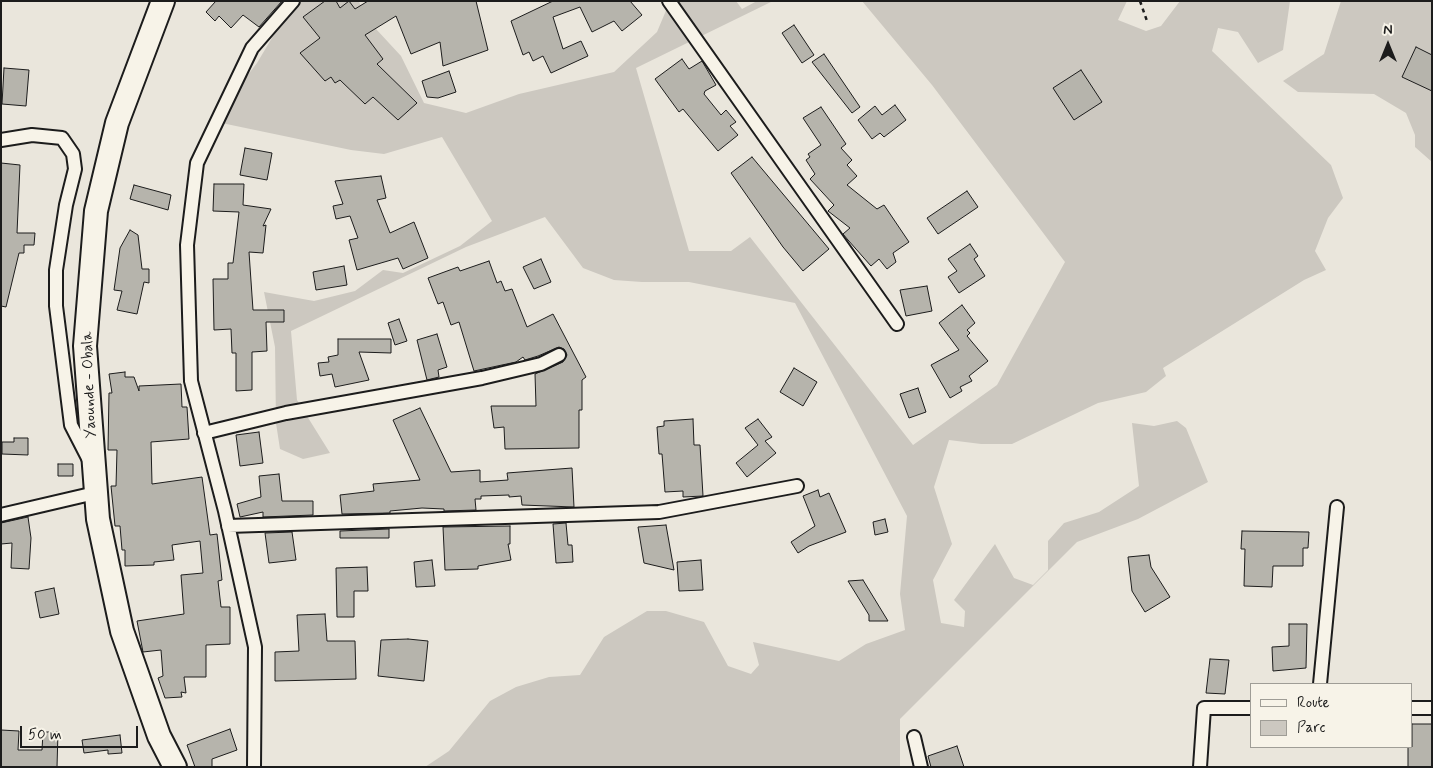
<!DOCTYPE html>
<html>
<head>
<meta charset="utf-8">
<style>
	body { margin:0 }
	#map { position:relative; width:1433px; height:768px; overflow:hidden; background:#eae6dc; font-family:Mynerve,sans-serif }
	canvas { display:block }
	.frame { position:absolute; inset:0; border:2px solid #1c1c1c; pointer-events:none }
	.legend { position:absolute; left:1250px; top:683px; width:162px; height:65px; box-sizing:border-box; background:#f7f3e8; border:1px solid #9f9d96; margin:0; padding:6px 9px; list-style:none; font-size:15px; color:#1c1c1c }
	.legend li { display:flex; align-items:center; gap:10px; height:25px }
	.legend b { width:25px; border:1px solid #9f9d96 }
	.north { position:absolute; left:1363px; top:20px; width:50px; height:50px; -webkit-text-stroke:4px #f7f3e8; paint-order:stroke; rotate:0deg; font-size:14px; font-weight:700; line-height:20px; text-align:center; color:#1c1c1c }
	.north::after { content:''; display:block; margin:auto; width:18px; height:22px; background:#1c1c1c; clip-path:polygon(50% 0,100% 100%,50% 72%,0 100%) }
	.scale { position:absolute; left:20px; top:726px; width:118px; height:22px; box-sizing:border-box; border:2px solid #1c1c1c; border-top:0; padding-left:6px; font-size:15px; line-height:18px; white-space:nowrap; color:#1c1c1c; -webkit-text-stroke:4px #f7f3e8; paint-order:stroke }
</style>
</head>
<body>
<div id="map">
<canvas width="1433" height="768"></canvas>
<div class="frame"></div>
<ul class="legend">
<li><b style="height:6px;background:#f7f3e8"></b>Route</li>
<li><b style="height:14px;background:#ccc8c0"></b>Parc</li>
</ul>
<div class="north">N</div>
<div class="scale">50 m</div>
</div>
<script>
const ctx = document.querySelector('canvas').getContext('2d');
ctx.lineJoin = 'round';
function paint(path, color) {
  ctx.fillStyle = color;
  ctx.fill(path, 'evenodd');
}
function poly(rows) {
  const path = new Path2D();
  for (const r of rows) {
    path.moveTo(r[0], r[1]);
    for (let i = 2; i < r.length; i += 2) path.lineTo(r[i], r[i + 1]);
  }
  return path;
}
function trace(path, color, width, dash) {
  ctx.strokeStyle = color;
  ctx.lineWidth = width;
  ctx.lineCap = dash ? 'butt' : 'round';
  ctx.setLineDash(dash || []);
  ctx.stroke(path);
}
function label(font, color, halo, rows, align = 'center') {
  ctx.font = font + ' Mynerve,sans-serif';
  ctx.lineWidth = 4;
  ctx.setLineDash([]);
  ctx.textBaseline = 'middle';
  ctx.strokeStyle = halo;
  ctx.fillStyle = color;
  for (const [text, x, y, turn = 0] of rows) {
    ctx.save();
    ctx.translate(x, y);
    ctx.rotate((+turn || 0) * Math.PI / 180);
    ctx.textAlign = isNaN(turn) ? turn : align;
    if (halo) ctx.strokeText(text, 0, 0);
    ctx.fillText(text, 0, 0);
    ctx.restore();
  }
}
const green = poly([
	[294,1,359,1,364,16,401,56,424,103,466,113,519,94,614,72,657,32,670,1,736,1,742,9,757,1,773,1,636,68,689,251,731,251,750,237,913,445,997,385,1065,262,932,85,862,1,1127,1,1118,20,1146,31,1161,26,1180,1,1290,1,1283,50,1258,63,1238,32,1218,28,1212,51,1331,165,1343,198,1328,218,1315,251,1326,270,1304,280,1163,368,1166,376,1146,392,1098,403,1012,444,981,444,949,440,934,487,952,544,933,580,941,623,964,627,965,611,954,600,995,544,1014,578,1033,585,1048,570,1048,541,1064,523,1099,512,1139,486,1132,423,1154,426,1177,421,1186,428,1208,482,1138,519,1077,542,900,719,900,767,425,767,449,751,490,701,516,687,549,677,580,675,604,637,647,611,666,611,704,622,728,666,751,674,759,665,753,642,839,661,866,644,905,630,900,594,907,516,795,303,689,282,642,282,614,280,583,268,545,217,466,247,291,331,297,400,330,453,303,459,280,449,276,423,275,347,264,292,314,301,355,291,383,270,403,273,460,246,492,221,442,137,384,154,351,150,212,121,257,63],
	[1341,1,1432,1,1432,162,1415,147,1415,135,1406,113,1374,94,1298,92,1283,81,1324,54]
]);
const building = poly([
	[216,1,282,1,259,27,243,15,231,28,219,16,215,21,206,12,216,1],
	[325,1,336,1,340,8,349,1,355,9,368,1,476,1,488,50,443,66,440,42,411,54,396,16,365,35,383,59,377,64,417,103,398,120,373,97,365,104,340,80,335,83,331,77,325,81,300,53,320,38,303,17,325,1],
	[553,1,630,1,642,15,622,31,614,21,592,32,580,7,553,17,563,49,581,41,588,56,551,73,543,56,533,61,529,52,523,55,511,21,553,1],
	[794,25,814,55,802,63,782,33,794,25],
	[1416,47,1432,55,1432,91,1402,77,1416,47],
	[824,54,860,107,852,113,812,62,824,54],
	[682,59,689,69,702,61,716,85,705,91,704,94,721,115,726,110,736,122,730,126,738,135,718,151,683,109,679,112,655,79,682,59],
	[4,68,29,70,26,106,2,104,4,68],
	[1081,70,1102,102,1074,120,1053,88,1081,70],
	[449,71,456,92,438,98,427,97,422,81,449,71],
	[895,105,906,120,884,137,880,133,872,139,858,120,875,106,882,115,895,105],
	[821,107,846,144,841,148,852,160,847,165,857,176,847,185,877,209,884,205,909,242,893,253,896,262,887,269,879,259,871,266,848,240,843,234,850,228,828,211,834,205,810,179,815,174,806,160,810,157,808,154,821,145,803,118,821,107],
	[245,148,272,153,267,180,240,175,245,148],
	[752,157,829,249,803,271,783,247,731,173,752,157],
	[1,163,20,165,17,233,35,233,34,245,24,245,24,253,19,253,6,307,1,306,1,163],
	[381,176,386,198,377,200,390,233,414,222,428,258,403,269,398,258,357,270,349,240,358,238,350,216,336,219,333,206,343,204,335,181,381,176],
	[214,184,244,184,243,205,271,209,263,226,266,225,263,253,249,252,253,310,284,310,284,322,266,322,267,351,252,352,252,390,236,391,236,353,232,353,231,329,214,330,213,279,228,279,228,263,233,263,239,212,213,211,214,184],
	[134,185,171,195,168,210,130,199,134,185],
	[967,191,978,207,938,234,927,218,967,191],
	[130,230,138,235,142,269,149,269,149,283,144,282,137,314,117,310,122,291,114,290,120,248,130,230],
	[970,244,978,256,974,259,985,276,959,293,948,277,957,271,948,259,970,244],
	[541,259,551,282,534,289,523,267,541,259],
	[489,261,497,283,501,281,505,291,512,289,527,327,553,314,586,377,582,380,582,410,579,410,579,448,505,449,504,427,494,428,491,406,536,406,535,374,563,362,567,355,564,349,559,347,538,356,525,360,523,357,516,362,474,371,459,322,451,325,443,302,438,304,428,278,458,267,460,271,489,261],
	[344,266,347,285,316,290,313,272,344,266],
	[927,286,932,311,906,316,900,290,927,286],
	[962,305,975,323,967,330,970,333,967,336,988,361,969,376,972,381,960,387,962,391,950,398,931,365,959,350,939,323,962,305],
	[399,319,407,341,395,345,388,323,399,319],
	[437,334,447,367,438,370,439,377,427,380,417,340,437,334],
	[338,339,391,339,391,353,359,352,369,380,335,387,332,374,320,376,318,363,329,362,328,357,338,355,338,339],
	[794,368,817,382,803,406,780,392,794,368],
	[125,372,125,377,134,377,139,391,139,386,181,384,182,407,187,407,189,439,151,442,152,484,202,477,210,535,217,534,222,580,218,581,221,607,230,607,230,644,206,645,206,677,184,677,186,693,181,692,182,697,165,698,158,678,163,676,161,650,143,652,137,621,184,614,181,575,203,573,200,541,172,545,174,560,154,562,154,565,125,566,125,550,122,550,120,526,115,526,111,486,116,486,117,450,108,450,109,393,112,393,109,374,125,372],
	[918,388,926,412,909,418,900,394,918,388],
	[420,408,451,472,480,470,480,482,508,480,507,473,572,468,574,507,522,505,521,496,509,497,509,495,481,496,481,499,475,499,476,510,444,511,444,509,422,508,390,511,390,513,342,514,340,495,374,491,373,484,420,480,393,420,420,408],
	[693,419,694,445,700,445,703,496,683,497,683,491,665,492,662,454,659,454,657,427,664,426,664,421,693,419],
	[758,419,772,437,765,441,776,453,747,477,736,463,758,445,745,428,758,419],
	[259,432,263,463,240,466,236,435,259,432],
	[14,438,28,438,28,455,2,454,2,442,14,442,14,438],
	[58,464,73,464,73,476,58,476,58,464],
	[279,474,282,501,313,501,313,515,263,517,263,512,240,517,237,504,261,497,259,476,279,474],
	[818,490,820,497,829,493,846,532,809,546,798,553,791,542,815,526,803,496,818,490],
	[28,517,31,538,29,569,11,568,12,543,1,544,1,523,28,517],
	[885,519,888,532,875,535,873,522,885,519],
	[566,523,568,545,572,545,573,562,556,563,553,524,566,523],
	[666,525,674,570,644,563,638,527,666,525],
	[510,526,510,544,508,544,511,560,478,566,478,569,445,570,443,527,510,526],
	[389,529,389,538,340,538,340,531,389,529],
	[1242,531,1309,532,1308,548,1303,548,1303,566,1273,566,1272,587,1244,586,1245,549,1241,549,1242,531],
	[292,532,296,560,269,563,265,533,292,532],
	[1149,555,1151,567,1170,597,1145,612,1132,591,1128,557,1149,555],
	[432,560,435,586,416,587,414,562,432,560],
	[701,560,703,590,679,591,677,562,701,560],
	[367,567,368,591,354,591,354,617,337,617,336,568,367,567],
	[863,580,888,621,869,621,869,615,848,581,863,580],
	[54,588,59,614,40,618,35,592,54,588],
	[325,614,327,641,355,641,356,679,275,681,275,652,299,651,297,615,325,614],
	[1289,624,1307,624,1306,668,1273,671,1272,647,1289,646,1289,624],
	[408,639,428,641,424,681,378,676,381,640,408,639],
	[1210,659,1229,660,1225,694,1206,693,1210,659],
	[1412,724,1432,724,1432,767,1408,767,1408,747,1412,747,1412,724],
	[230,729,237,750,212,759,212,767,195,767,187,745,230,729],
	[1,730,19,731,18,750,42,750,43,732,58,732,57,767,1,767,1,730],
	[120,735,122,753,108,754,108,750,84,753,82,740,120,735],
	[957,746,964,767,931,767,928,756,957,746]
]);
const path = poly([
	[1140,1,1147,21]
]);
const street = poly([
	[669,1,897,324],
	[1,140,32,135,62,138,73,154,75,169,66,205,56,270,56,306,71,425,89,460],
	[204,433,286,413,482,378,541,364,559,355],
	[1,515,95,493],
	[228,526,659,512,797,486],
	[1320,684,1337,507],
	[1412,708,1432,708],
	[914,737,921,767],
	[254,767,255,647,225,511,191,381,187,245,197,163,252,48,293,1],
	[1200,767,1204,708,1252,708]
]);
const highway = poly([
	[163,1,117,123,96,211,85,346,98,519,122,631,159,736,175,767]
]);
const streetNames = [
	["Yaounde - Obala",90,385,-92]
];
paint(green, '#ccc8c0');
paint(building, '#b6b4ac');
trace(building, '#1c1c1c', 1);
trace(street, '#1c1c1c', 16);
trace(highway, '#1c1c1c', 26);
trace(path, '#1c1c1c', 2.5, [4, 4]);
trace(street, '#f7f3e8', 12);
trace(highway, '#f7f3e8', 22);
label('15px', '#1c1c1c', '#f7f3e8', streetNames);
</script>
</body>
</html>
